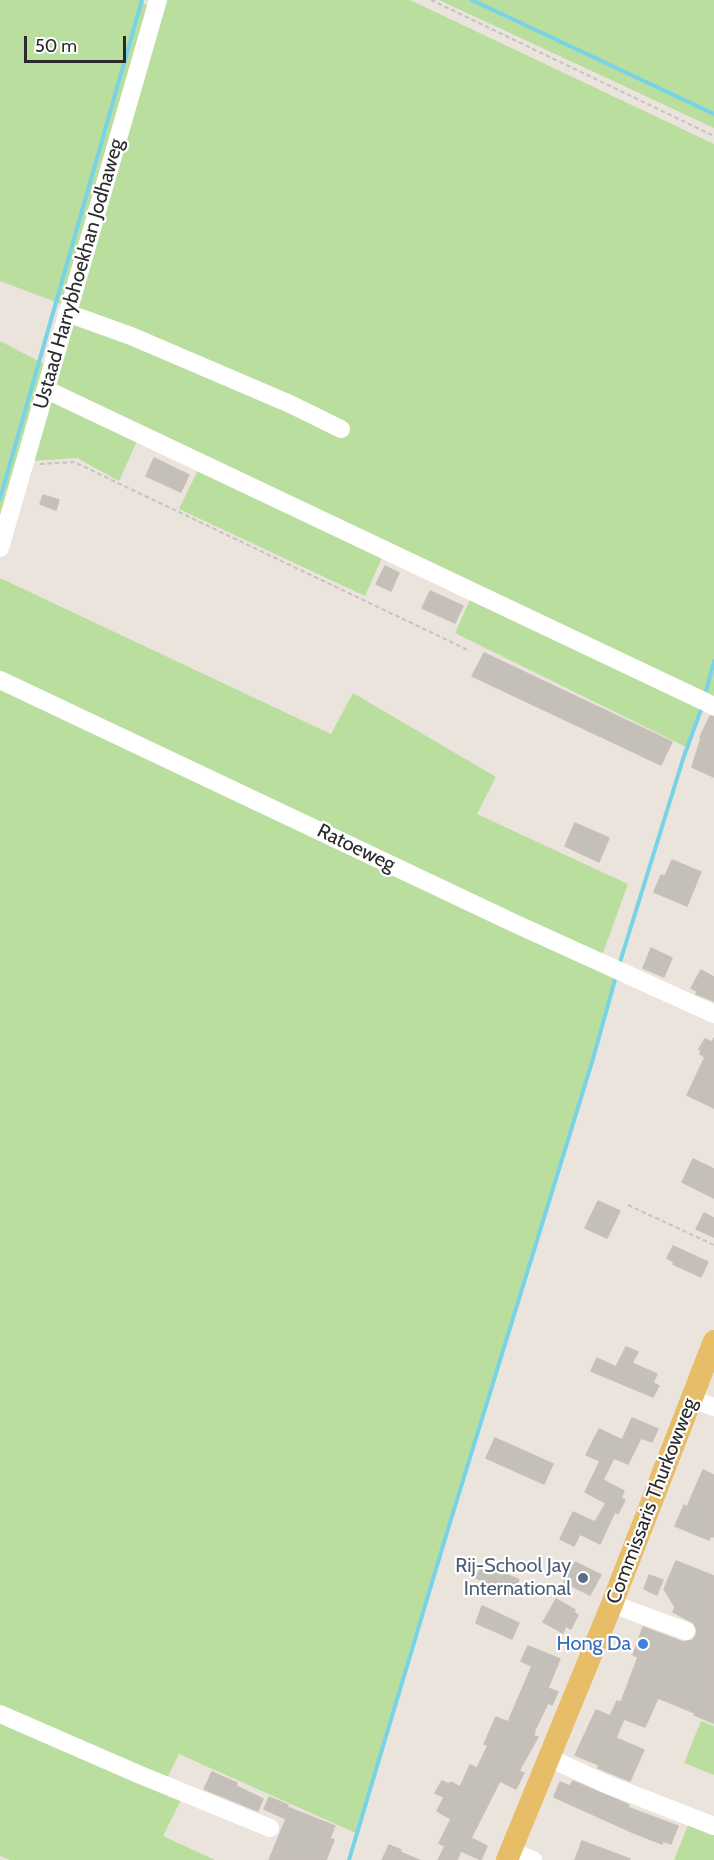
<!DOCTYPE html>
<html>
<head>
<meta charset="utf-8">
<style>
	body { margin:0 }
	#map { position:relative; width:714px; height:1860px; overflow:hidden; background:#ebe4dd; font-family:Cabin,sans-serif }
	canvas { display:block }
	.scale { position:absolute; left:24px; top:36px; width:102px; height:27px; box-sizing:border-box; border:3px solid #2a2a2a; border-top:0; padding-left:8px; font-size:18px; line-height:21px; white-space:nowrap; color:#2a2a2a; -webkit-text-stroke:4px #fff; paint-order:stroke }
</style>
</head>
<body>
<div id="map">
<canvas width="714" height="1860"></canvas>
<div class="scale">50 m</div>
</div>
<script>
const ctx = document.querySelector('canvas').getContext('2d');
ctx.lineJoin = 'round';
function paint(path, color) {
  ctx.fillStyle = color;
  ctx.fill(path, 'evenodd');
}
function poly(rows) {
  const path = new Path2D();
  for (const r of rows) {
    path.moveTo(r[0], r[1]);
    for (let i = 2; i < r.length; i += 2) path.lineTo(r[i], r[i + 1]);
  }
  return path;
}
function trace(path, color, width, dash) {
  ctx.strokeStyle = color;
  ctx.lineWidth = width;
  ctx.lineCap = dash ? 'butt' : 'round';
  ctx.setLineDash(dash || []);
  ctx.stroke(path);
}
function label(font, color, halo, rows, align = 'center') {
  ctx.font = font + ' Cabin,sans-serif';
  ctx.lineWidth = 4.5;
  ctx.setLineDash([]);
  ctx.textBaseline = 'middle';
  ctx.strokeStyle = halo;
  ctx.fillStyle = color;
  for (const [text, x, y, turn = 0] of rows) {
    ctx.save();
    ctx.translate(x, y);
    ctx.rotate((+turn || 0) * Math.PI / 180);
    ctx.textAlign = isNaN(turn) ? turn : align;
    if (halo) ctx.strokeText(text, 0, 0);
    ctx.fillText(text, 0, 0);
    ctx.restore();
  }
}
const green = poly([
	[0,0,140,0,150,8,64,305,0,281],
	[162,0,410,0,714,144,714,699,52,388],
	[439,0,714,0,714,128,581,66],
	[0,341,48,366,0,530],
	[51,400,138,439,119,481,77,458,32,461],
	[199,468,384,553,365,596,179,509],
	[0,578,331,734,353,693,496,777,477,814,628,884,603,953,600,955,0,674],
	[472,595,701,704,686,747,455,633],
	[0,684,617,975,593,1059,448,1529,358,1834,179,1754,165,1782,0,1710],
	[0,1717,183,1796,163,1836,215,1860,10,1860,0,1856],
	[701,1721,714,1726,714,1775,684,1763],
	[690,1820,714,1829,714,1860,674,1860]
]);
const stream = poly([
	[472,0,714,114],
	[0,499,142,0],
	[705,695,714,661],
	[620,962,684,756,702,707],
	[349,1860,448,1529,593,1059,616,976]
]);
const building = poly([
	[154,458,189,475,181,492,146,476,154,458],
	[43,495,59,500,56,510,40,504,43,495],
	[385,566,399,573,391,591,376,584,385,566],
	[430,591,463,606,455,623,422,608,430,591],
	[484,653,672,742,661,765,472,676,484,653],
	[710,716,714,717,714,777,692,767,701,738,700,737,710,716],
	[575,823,609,838,599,862,565,846,575,823],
	[672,860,701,872,687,906,654,892,661,875,665,876,672,860],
	[651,948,672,958,664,977,643,968,651,948],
	[701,970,714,977,714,1001,696,994,697,991,691,988,701,970],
	[714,1038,714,1108,687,1095,705,1057,700,1054,701,1051,699,1049,705,1039,712,1042,714,1038],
	[693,1159,714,1169,714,1198,682,1182,693,1159],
	[598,1201,620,1211,607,1238,585,1228,598,1201],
	[704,1213,714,1218,714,1237,696,1229,704,1213],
	[673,1246,708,1262,701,1277,673,1264,674,1262,667,1258,673,1246],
	[626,1347,638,1352,632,1363,657,1374,653,1383,659,1386,653,1397,591,1371,597,1358,616,1367,626,1347],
	[632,1418,658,1429,652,1442,641,1438,628,1464,614,1458,603,1480,624,1491,621,1498,625,1500,618,1514,615,1512,600,1544,580,1534,574,1546,560,1539,573,1512,595,1522,606,1503,585,1492,600,1461,586,1455,599,1429,622,1440,632,1418],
	[495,1438,553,1464,544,1484,486,1458,495,1438],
	[703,1470,714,1475,714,1537,711,1536,709,1540,675,1526,684,1505,687,1507,703,1470],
	[676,1561,714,1576,714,1723,694,1715,695,1713,658,1698,645,1727,624,1719,616,1738,644,1750,630,1781,598,1768,599,1765,575,1755,596,1710,610,1716,617,1701,621,1702,638,1657,633,1655,643,1627,683,1642,693,1640,696,1635,697,1630,694,1623,673,1612,675,1607,664,1589,676,1561],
	[575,1562,601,1575,590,1595,564,1582,575,1562],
	[483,1563,519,1580,511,1596,476,1578,483,1563],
	[649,1575,663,1580,657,1595,644,1589,649,1575],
	[556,1599,575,1610,574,1612,578,1615,571,1629,566,1626,563,1633,543,1622,556,1599],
	[482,1606,519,1623,512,1639,476,1623,482,1606],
	[528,1646,560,1659,548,1688,558,1692,552,1705,548,1703,535,1730,534,1736,538,1737,519,1771,524,1773,516,1789,500,1781,471,1838,487,1846,481,1860,461,1851,457,1860,438,1860,445,1846,439,1843,451,1819,437,1811,444,1797,435,1793,442,1781,449,1784,451,1782,460,1787,470,1765,477,1768,488,1745,484,1744,496,1717,508,1722,532,1666,521,1661,528,1646],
	[212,1772,237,1783,236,1786,263,1799,258,1811,204,1789,212,1772],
	[573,1781,629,1805,627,1807,678,1826,671,1844,663,1841,662,1844,634,1833,554,1797,560,1782,570,1786,573,1781],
	[269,1797,288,1805,287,1807,335,1826,330,1838,334,1840,326,1860,269,1860,286,1819,264,1809,269,1797],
	[582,1841,630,1859,629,1860,575,1860,582,1841],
	[389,1845,401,1850,400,1852,419,1860,382,1860,389,1845]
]);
const path = poly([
	[431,0,714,136],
	[40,464,74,462,470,651],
	[628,1205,714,1245]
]);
const minor = poly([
	[67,313,131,336,290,404,341,429],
	[47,390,714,706],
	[0,548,158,0],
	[0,680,516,924,714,1014],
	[691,1399,714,1407],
	[612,1604,686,1631],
	[0,1714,138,1774,270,1828],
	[549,1758,606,1784,714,1826],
	[511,1851,533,1860]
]);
const major = poly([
	[507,1860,612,1604,714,1341]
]);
const markers = [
	[583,1578,6,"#5c6f8a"],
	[643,1644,6,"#3f7fe0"]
];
const streetNames = [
	["Ustaad Harrybhoekhan Jodhaweg",79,274,-74],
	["Ratoeweg",356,848,26],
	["Commissaris Thurkowweg",652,1501,-69]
];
const serviceNames = [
	["Rij-School Jay",571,1566],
	["International",571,1589]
];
const shopNames = [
	["Hong Da",631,1644]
];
paint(green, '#bade9e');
trace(stream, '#78d3e6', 4);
paint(building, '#c4bfb9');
trace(building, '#c7c0b7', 1.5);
trace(path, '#c3c3c3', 2, [4.5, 3]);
trace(minor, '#fff', 18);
trace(major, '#e7bd67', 22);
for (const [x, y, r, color] of markers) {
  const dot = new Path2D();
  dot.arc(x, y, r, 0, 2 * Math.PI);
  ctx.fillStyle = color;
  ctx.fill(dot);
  trace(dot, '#fff', 2);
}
label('20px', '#2a2a2a', '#fff', streetNames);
label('20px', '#4e5e75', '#fff', serviceNames, 'right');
label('20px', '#366cbe', '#fff', shopNames, 'right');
</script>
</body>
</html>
